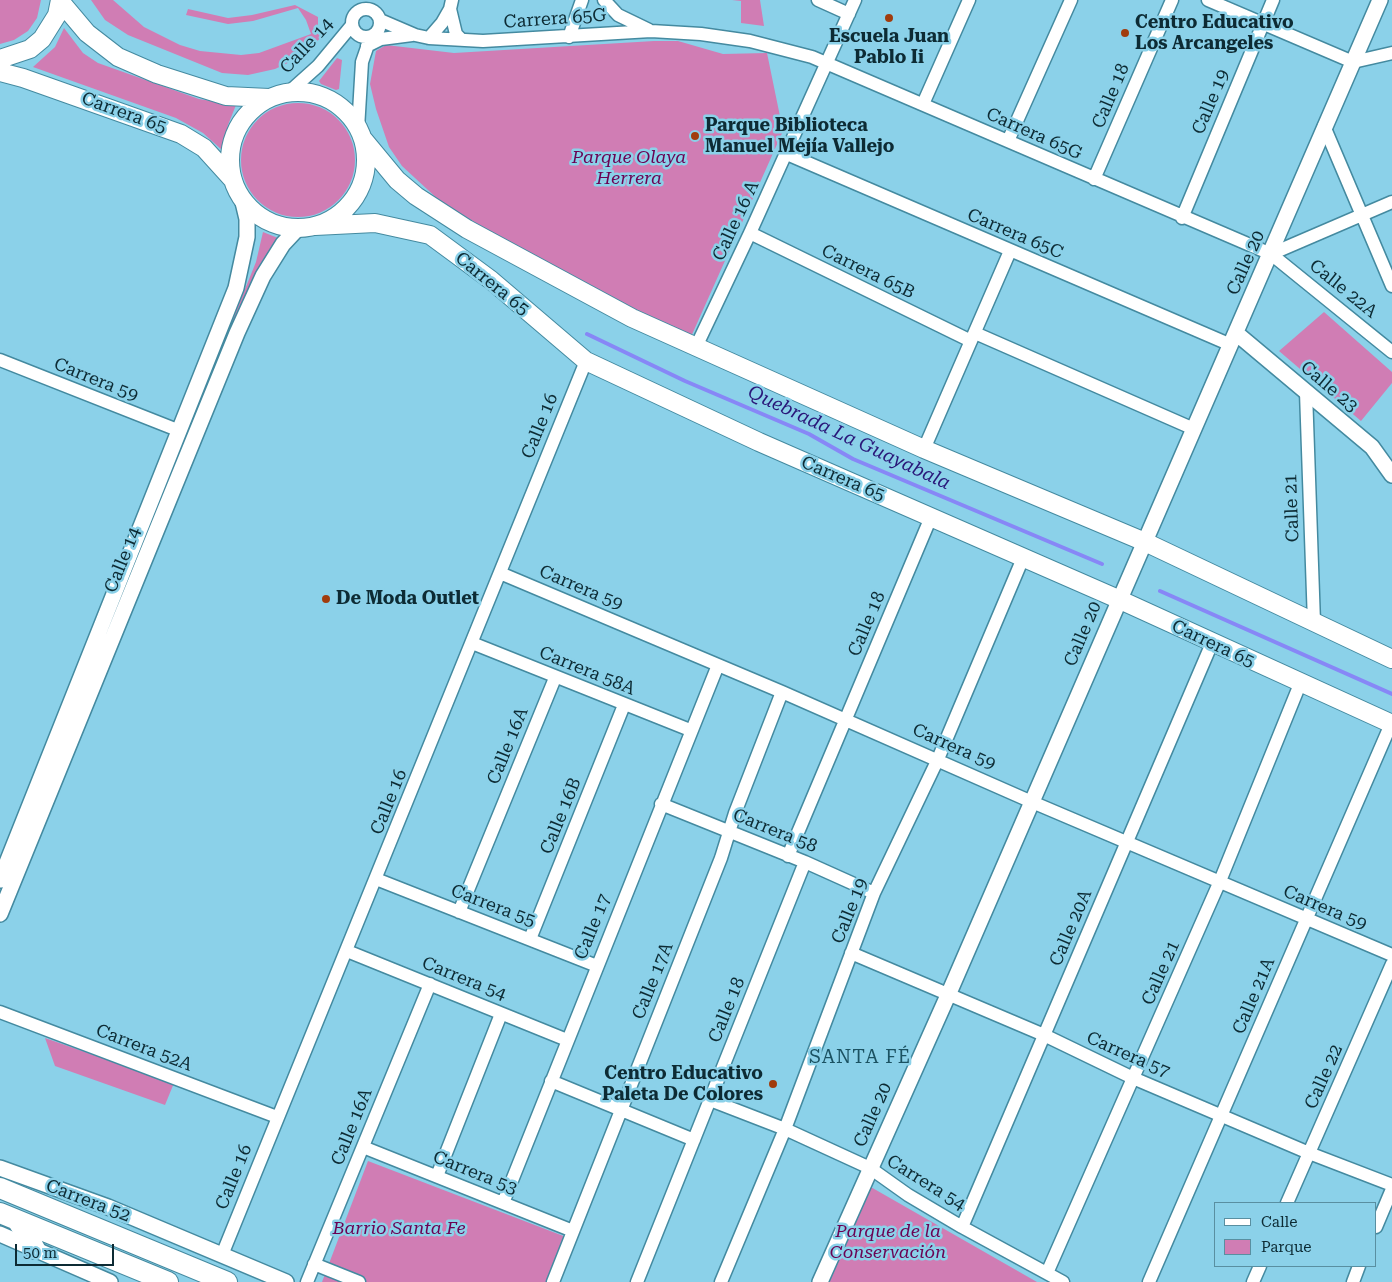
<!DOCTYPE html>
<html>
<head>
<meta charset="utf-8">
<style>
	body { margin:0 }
	#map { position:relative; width:1392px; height:1282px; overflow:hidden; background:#8bd1e9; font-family:"Roboto Serif",serif }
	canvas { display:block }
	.legend { position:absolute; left:1214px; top:1202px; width:162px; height:65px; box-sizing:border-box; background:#8bd1e9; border:1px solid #598fa1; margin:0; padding:6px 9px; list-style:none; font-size:15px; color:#0d2b34 }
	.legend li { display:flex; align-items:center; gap:10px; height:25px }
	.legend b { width:25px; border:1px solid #598fa1 }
	.scale { position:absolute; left:15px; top:1244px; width:99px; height:22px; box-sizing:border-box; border:2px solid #0d2b34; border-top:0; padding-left:6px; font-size:15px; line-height:18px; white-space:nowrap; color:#0d2b34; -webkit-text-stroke:4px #8bd1e9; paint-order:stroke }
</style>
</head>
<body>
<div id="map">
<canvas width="1392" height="1282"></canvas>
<ul class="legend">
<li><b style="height:6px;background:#fff"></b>Calle</li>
<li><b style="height:14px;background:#d07db4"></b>Parque</li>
</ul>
<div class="scale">50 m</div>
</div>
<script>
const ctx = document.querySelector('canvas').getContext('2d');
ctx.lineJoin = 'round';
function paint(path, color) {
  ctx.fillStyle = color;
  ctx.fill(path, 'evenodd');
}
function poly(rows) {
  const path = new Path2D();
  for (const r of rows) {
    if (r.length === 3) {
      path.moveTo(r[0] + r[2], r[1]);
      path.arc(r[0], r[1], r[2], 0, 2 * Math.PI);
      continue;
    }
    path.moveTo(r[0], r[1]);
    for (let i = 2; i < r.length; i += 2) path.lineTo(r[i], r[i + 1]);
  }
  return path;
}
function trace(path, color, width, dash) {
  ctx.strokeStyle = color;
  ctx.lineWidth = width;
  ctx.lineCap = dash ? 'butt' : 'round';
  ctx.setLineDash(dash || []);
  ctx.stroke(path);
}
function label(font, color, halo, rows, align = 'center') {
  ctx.font = font + ' "Roboto Serif",serif';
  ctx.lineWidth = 5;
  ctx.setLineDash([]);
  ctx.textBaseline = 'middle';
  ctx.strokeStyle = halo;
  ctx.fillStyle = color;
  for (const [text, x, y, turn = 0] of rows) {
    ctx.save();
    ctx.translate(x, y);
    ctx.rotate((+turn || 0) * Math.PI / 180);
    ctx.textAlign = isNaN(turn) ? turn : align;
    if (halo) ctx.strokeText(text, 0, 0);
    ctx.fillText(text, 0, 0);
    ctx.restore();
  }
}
const green = poly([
	[0,0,41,0,37,18,28,31,14,40,0,44],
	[91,0,113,0,144,27,180,45,200,51,241,55,259,53,311,34,306,20,298,8,253,21,228,24,186,15,188,9,228,18,252,15,295,5,318,17,318,32,322,37,294,60,275,69,248,75,222,73,128,35,105,20],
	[732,0,760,0,764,26,741,23,741,1],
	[64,28,83,53,98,63,199,99,236,105,228,125,222,150,203,133,176,118,33,67,55,47],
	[654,41,678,41,723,54,767,53,783,131,690,339,571,280,441,202,402,166,389,147,376,109,370,84,376,51,386,45,454,53],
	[337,58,342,60,339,89,336,90,321,84,319,81],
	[298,160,57],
	[263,232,278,238,261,263,240,311,0,894,256,262],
	[1324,312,1392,372,1392,383,1361,421,1279,351],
	[45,1038,174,1083,165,1105,55,1066],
	[368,1161,566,1237,548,1282,322,1282],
	[869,1186,1037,1282,827,1282]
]);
const stream = poly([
	[587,334,685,381,809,434,853,459,1102,564],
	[1160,591,1392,694]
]);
const minor = poly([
	[604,0,618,15,649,30],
	[818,0,849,14],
	[1208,0,1353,62,1392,53],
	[366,23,14],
	[450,9,456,34,462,40],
	[380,20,415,35,429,38,483,41,651,31,701,34,750,41,812,57,1271,254,1392,352],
	[569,37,582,0],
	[429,38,442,23,450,9,452,0],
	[367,46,381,39,412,35],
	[289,92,318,66,352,25],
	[923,104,969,0],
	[1324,126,1392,286],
	[358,129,362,62,371,36],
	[1008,141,1071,0],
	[787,154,1231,345],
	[1094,179,1172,0],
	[1182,218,1273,0],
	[750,233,971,341],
	[1271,254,1392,202],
	[975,333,1194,429],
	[696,347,750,233,855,0],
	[0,360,180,431],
	[1306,392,1314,623],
	[924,449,1010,251],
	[500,573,782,692,1032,802,1392,955],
	[472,643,690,730],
	[661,804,805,862,874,893],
	[788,856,931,517],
	[376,879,597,966],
	[459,912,555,678],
	[530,939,624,705],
	[347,951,567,1040],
	[851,953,1044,1035,1133,1078,1309,1153,1392,1185],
	[0,1012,277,1117],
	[551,1081,694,1140],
	[710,1100,785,1129,870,1168,908,1195,962,1227,1063,1282],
	[363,1147,573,1231],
	[437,1176,501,1014],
	[503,1203,718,665],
	[1287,1203,1392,964],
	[962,1227,1212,643],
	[1376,1227,1392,1189],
	[222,1255,586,361],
	[314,1264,359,1282],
	[1047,1273,1220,881,1300,684],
	[307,1282,430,984],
	[553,1282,721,858,735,813,782,692],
	[637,1282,805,862],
	[721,1282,785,1129,874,893,938,759,1023,558],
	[1149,1282,1391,724],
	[1253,1282,1260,1266],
	[1353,1282,1359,1266]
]);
const tertiary = poly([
	[1236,333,1372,447,1392,475],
	[0,880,236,288,247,237,247,219,242,198],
	[0,914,237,333,263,276,283,244,298,228],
	[0,1168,108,1207,286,1282],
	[0,1234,110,1282],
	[820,1282,949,993,1380,0]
]);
const secondary = poly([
	[60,1,87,33,118,57,157,74,226,96,269,98],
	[0,59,30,49,42,39,57,15,60,0],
	[0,72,23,78,181,134,204,148,233,180],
	[298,160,68],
	[363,139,397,180,416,196,467,229,632,318,924,449,1145,542,1392,659],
	[315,226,375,223,430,235,491,280,586,361,759,442,1118,599,1392,724]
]);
const primary = poly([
	[0,1188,227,1282],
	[0,1213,168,1282],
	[17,1220,35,1249]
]);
const markers = [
	[889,18,5,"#a13c0d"],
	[1125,33,5,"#a13c0d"],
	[695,136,5,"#a13c0d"],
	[326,599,5,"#a13c0d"],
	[773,1084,5,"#a13c0d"]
];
const streetNames = [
	["Carrera 65G",555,19,-4],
	["Calle 14",307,46,-47],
	["Calle 18",1111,96,-67],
	["Calle 19",1211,102,-67],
	["Carrera 65",124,113,20],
	["Carrera 65G",1034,134,24],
	["Calle 16 A",736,221,-65],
	["Carrera 65C",1015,234,23],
	["Calle 20",1246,263,-66],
	["Carrera 65B",868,272,26],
	["Carrera 65",492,284,39],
	["Calle 22A",1343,289,39],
	["Carrera 59",96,380,22],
	["Calle 23",1329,387,40],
	["Calle 16",540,426,-68],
	["Carrera 65",843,479,23],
	["Calle 21",1292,508,-92],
	["Calle 14",123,560,-68],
	["Carrera 59",581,588,23],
	["Calle 18",867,624,-67],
	["Calle 20",1083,634,-67],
	["Carrera 65",1213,644,25],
	["Carrera 58A",587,671,22],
	["Calle 16A",508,746,-68],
	["Carrera 59",954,747,24],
	["Calle 16",389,802,-68],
	["Calle 16B",561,816,-68],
	["Carrera 58",775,831,22],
	["Carrera 55",493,906,21],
	["Carrera 59",1325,908,23],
	["Calle 19",850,911,-68],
	["Calle 17",593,927,-68],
	["Calle 20A",1071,928,-67],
	["Calle 21",1161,973,-66],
	["Carrera 54",464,979,22],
	["Calle 17A",653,981,-68],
	["Calle 21A",1254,996,-67],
	["Calle 18",727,1010,-68],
	["Carrera 52A",144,1048,21],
	["Carrera 57",1128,1055,24],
	["Calle 22",1324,1077,-66],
	["Calle 20",873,1115,-66],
	["Calle 16A",352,1127,-68],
	["Carrera 53",475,1173,22],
	["Calle 16",234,1177,-68],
	["Carrera 54",926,1183,32],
	["Carrera 52",88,1201,21]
];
const poiNames = [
	["Centro Educativo",1135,23],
	["Los Arcangeles",1135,44],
	["Escuela Juan",889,37,"center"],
	["Pablo Ii",889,58,"center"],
	["Parque Biblioteca",705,126],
	["Manuel Mejía Vallejo",705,147],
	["De Moda Outlet",336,599],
	["Centro Educativo",763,1074,"right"],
	["Paleta De Colores",763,1095,"right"]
];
const parkNames = [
	["Parque Olaya",629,158],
	["Herrera",629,179],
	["Barrio Santa Fe",399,1229],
	["Parque de la",888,1232],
	["Conservación",888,1253]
];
const waterNames = [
	["Quebrada La Guayabala",849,438,25]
];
const neighbourhoodNames = [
	["SANTA FÉ",860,1057]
];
paint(green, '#d07db4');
trace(stream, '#8787f6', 4);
trace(minor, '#448aa0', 15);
trace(tertiary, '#448aa0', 18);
trace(secondary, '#448aa0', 20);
trace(primary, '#448aa0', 22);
trace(minor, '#fff', 12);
trace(tertiary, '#fff', 15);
trace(secondary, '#fff', 18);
trace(primary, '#fff', 20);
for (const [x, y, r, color] of markers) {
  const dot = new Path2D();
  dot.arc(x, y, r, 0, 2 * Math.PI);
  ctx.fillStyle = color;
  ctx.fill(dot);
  trace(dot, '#8bd1e9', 2);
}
label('18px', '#0d2b34', '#8bd1e9', streetNames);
label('bold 18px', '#0d2b34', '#8bd1e9', poiNames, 'left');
label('italic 18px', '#6b0253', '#8bd1e9', parkNames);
label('italic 19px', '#291779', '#8bd1e9', waterNames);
ctx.letterSpacing = '1px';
label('19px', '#1b5262', '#8bd1e9', neighbourhoodNames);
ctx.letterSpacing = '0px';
</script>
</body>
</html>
